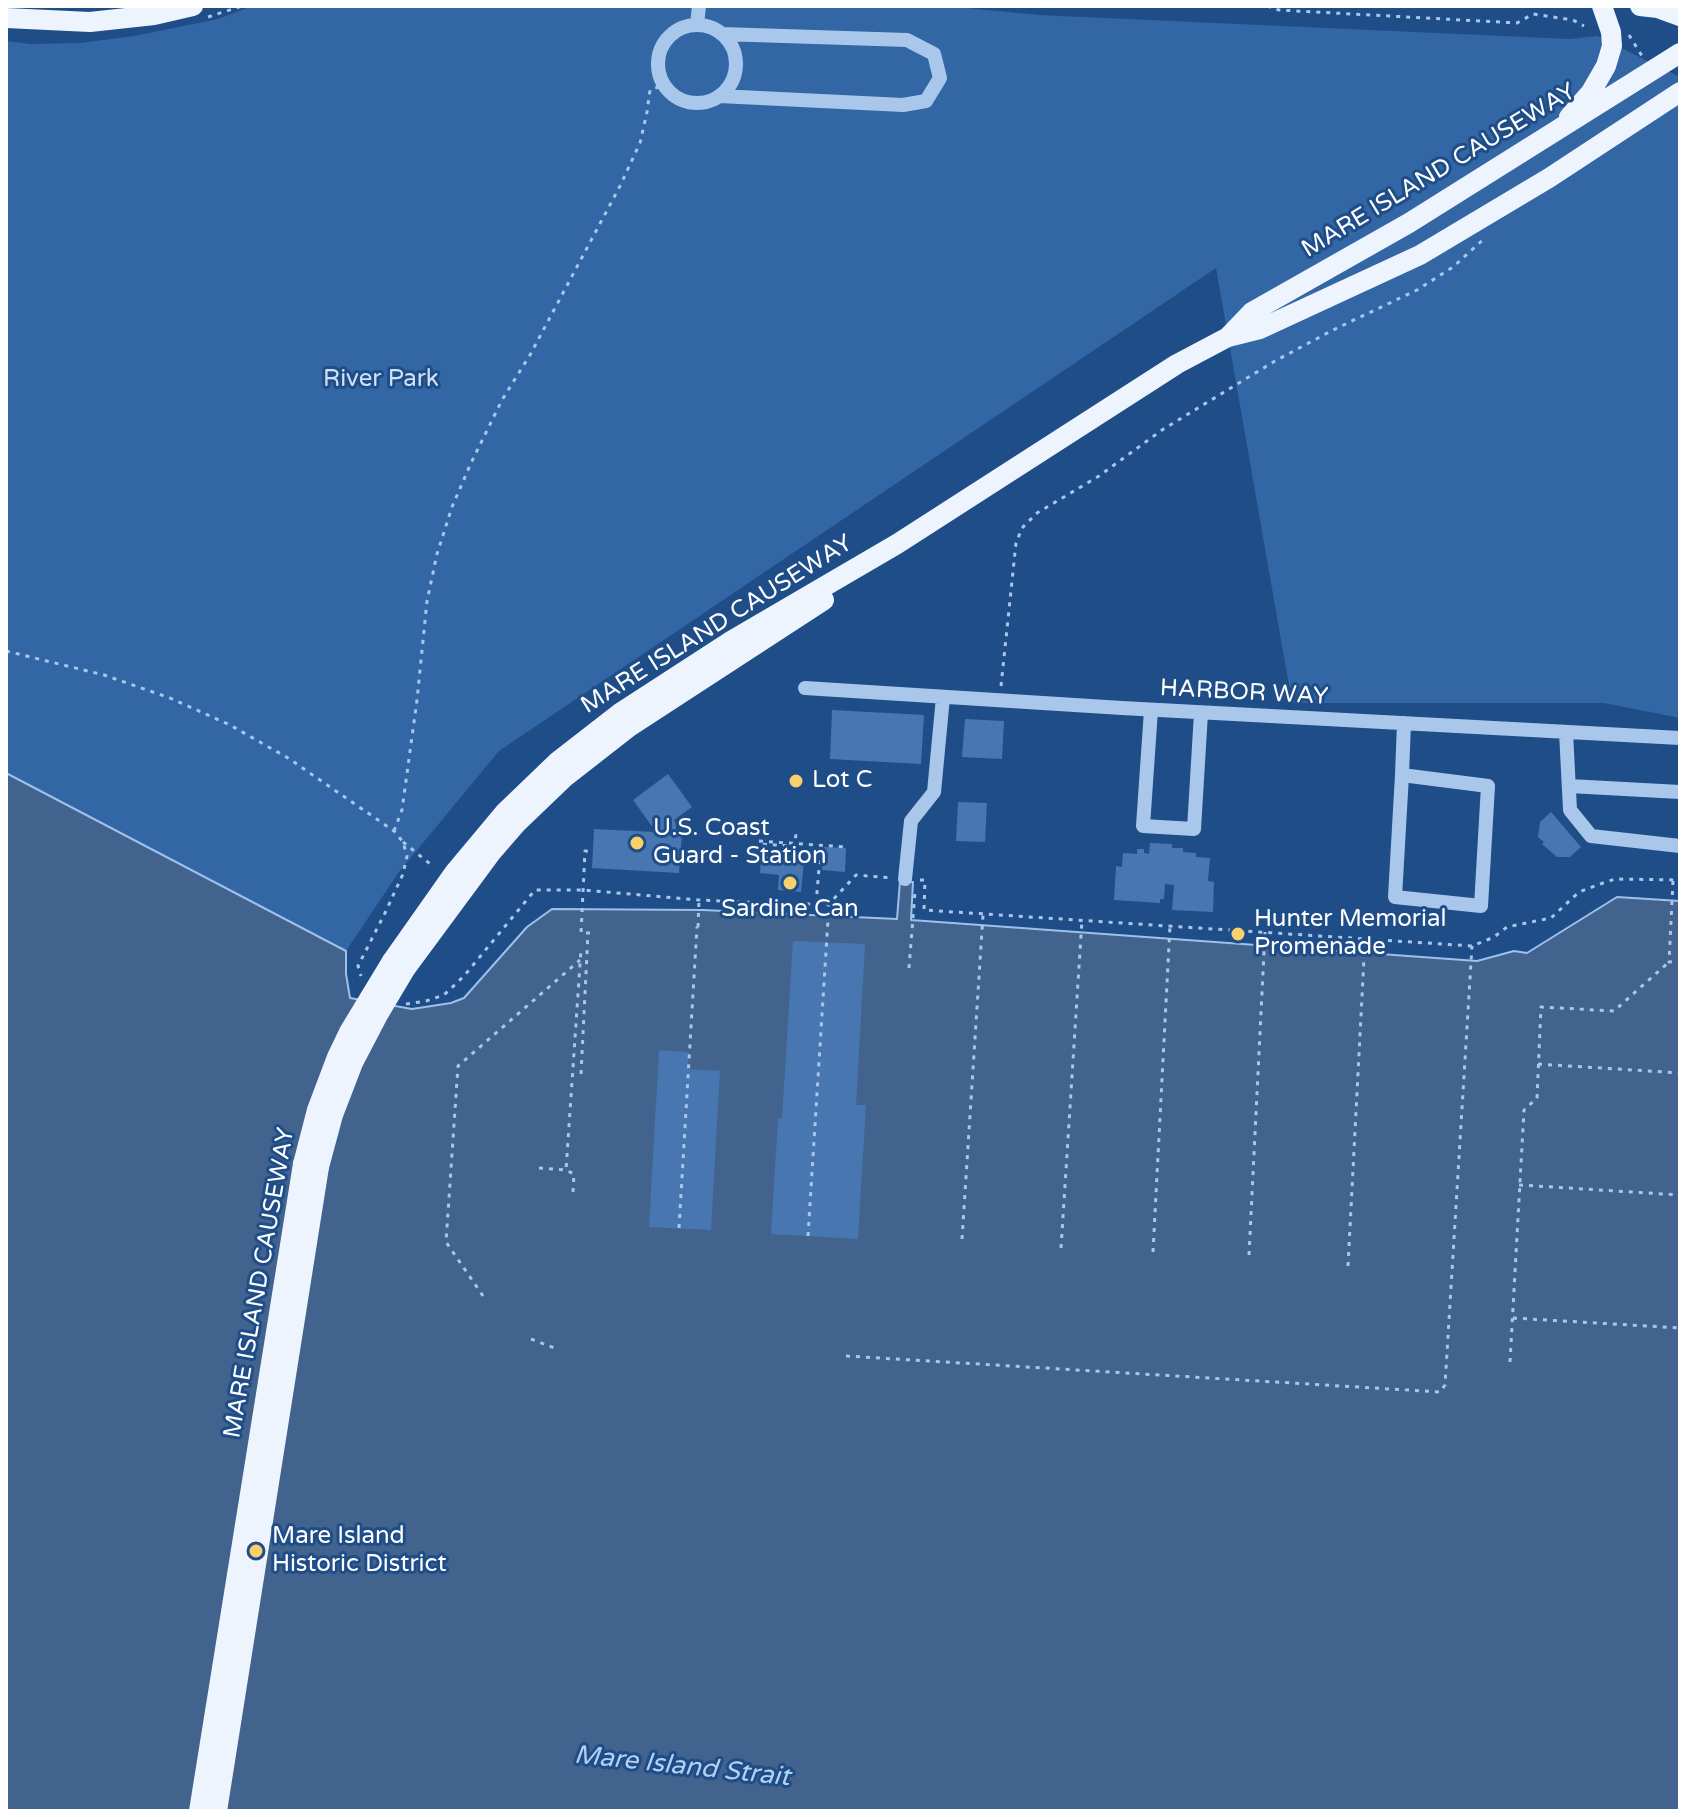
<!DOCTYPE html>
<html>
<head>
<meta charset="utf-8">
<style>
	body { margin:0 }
	#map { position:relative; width:1686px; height:1817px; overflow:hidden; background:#1f4d88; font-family:"Varela Round",sans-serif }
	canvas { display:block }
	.frame { position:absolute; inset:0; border:8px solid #fff; pointer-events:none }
</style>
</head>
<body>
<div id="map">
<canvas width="1686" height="1817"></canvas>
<div class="frame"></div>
</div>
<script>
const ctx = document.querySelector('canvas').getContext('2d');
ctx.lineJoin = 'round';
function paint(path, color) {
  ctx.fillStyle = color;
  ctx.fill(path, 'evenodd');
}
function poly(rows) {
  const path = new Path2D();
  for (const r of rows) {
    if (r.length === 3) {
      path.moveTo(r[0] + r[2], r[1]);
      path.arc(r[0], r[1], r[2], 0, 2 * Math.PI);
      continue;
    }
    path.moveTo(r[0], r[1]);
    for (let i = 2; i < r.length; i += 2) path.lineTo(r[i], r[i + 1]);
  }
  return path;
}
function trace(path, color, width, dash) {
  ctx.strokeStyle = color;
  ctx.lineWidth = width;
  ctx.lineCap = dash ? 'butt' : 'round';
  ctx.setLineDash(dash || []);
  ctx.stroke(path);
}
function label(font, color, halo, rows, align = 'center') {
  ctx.font = font + ' "Varela Round",sans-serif';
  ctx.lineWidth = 6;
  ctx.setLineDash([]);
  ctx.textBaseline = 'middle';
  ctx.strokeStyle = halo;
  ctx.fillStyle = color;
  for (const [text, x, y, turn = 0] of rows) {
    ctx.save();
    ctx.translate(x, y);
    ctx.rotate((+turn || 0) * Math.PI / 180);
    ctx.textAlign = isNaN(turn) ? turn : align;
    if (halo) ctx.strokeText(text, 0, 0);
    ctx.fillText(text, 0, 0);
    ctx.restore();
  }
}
const green = poly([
	[252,6,946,6,1039,15,1570,39,1597,36,1680,77,1680,718,1604,703,1292,703,1216,268,499,751,399,872,346,951,346,974,350,998,412,1009,451,1003,440,1218,6,956,6,41,30,44,80,43,134,36,218,19]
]);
const water = poly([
	[6,773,346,951,346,974,350,998,412,1009,451,1003,464,998,527,927,552,909,703,910,897,919,900,881,913,882,911,920,1477,961,1514,951,1527,953,1617,897,1680,901,1680,1811,6,1811,6,773]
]);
const building = poly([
	[832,710,924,715,921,764,830,759],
	[965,719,1004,721,1002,759,962,757],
	[668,774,692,807,674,820,676,824,676,833,682,834,679,873,592,868,594,829,656,832,633,800],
	[958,802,987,803,985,842,956,841],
	[1551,812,1581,847,1570,857,1557,857,1542,844,1544,842,1538,837,1540,822],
	[1150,843,1172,844,1172,848,1183,848,1183,852,1196,853,1196,857,1210,858,1208,881,1214,882,1213,912,1172,910,1174,885,1165,884,1164,899,1160,899,1160,903,1114,900,1116,866,1122,867,1123,853,1137,854,1137,849,1144,849,1144,853,1149,854],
	[824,847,846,848,845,872,822,870],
	[761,858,804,861,801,892,778,890,779,875,760,873],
	[793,941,865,944,856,1105,866,1105,858,1239,771,1234,778,1118,782,1118],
	[659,1050,689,1052,688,1069,720,1071,711,1230,649,1227]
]);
const path = poly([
	[1267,6,1279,10,1517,23,1533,14,1573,20,1584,26],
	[208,17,242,6],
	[1629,35,1642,56],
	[6,651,104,675,170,698,230,725,288,758,394,831,403,842,407,856,403,874,385,913,358,966,361,976],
	[1001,686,1016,543,1022,528,1037,513,1099,476,1162,430,1275,361,1333,330,1417,290,1453,267,1485,238],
	[394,831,402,810,417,700,427,601,437,554,452,507,471,463,502,400,530,355,620,186,640,143,647,112,650,90,664,85],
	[759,841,846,847],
	[403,842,434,867],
	[789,860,757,857,758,844,795,846,796,833],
	[920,880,925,880,924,910,1472,946,1494,937,1507,927,1551,918,1579,892,1600,884,1615,879,1680,880],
	[1673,881,1669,962,1680,961],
	[816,904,821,845],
	[698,927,699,900],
	[590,933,581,933,585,851,593,852],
	[909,968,915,892],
	[406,1004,426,1001,444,995,464,976,535,890,583,890,699,900,786,904,829,904,856,875,892,878],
	[1538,1064,1680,1073],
	[581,1074,588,933],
	[539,1168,566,1170],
	[1519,1185,1680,1195],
	[573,1192,574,1174,566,1170,581,950],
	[679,1228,697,927],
	[808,1236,829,904],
	[962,1239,983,915],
	[1061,1248,1082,920],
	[1153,1252,1170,926],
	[1249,1255,1265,932],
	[1348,1266,1365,939],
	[483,1296,446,1242,458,1066,580,960],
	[1513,1318,1680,1328],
	[531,1339,557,1349],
	[846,1356,1440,1392,1445,1385,1472,946],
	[1510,1362,1524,1110,1537,1098,1541,1007,1614,1011,1669,962]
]);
const minor = poly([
	[697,25,699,6],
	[697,64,39],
	[719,96,903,105,926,101,940,78,934,54,907,40,722,34],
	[805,688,1122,708,1680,738],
	[1151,710,1143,826,1194,829,1201,713],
	[1566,732,1570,810,1591,836,1680,846],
	[1402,775,1488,786,1481,906,1395,897,1402,775,1404,723],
	[1569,786,1680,792],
	[905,879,911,821,934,792,943,697]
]);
const major = poly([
	[1640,6,1658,8,1680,16],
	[6,18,90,22,154,15,193,6],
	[1569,117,1591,92,1606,66,1612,46,1611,32,1602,6],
	[1228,337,1252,312,1409,223,1680,53],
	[392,961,454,873,505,812,557,762,620,713,731,641,897,544,1177,364,1228,337,1260,329,1420,255,1549,178,1680,92],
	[406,968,491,853,517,823,565,777,629,727,824,600],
	[199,1811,303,1164],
	[217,1811,319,1167]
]);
const majorBridge = poly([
	[303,1164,317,1110,337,1057,349,1032,392,961],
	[319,1167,333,1115,353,1063,378,1015,406,968]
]);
const markers = [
	[796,781,8,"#f9d069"],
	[637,843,8,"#f9d069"],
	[790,883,8,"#f9d069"],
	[1238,934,8,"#f9d069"],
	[256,1551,8,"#f9d069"]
];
const streetNames = [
	["MARE ISLAND CAUSEWAY",1439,171,-31],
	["MARE ISLAND CAUSEWAY",717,625,-32],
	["HARBOR WAY",1244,693,3],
	["MARE ISLAND CAUSEWAY",260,1283,-80]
];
const parkNames = [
	["River Park",381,380]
];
const poiNames = [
	["Lot C",812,781],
	["U.S. Coast",653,829],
	["Guard - Station",653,857],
	["Sardine Can",790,910,"center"],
	["Hunter Memorial",1254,920],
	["Promenade",1254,948],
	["Mare Island",272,1537],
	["Historic District",272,1565]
];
const waterNames = [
	["Mare Island Strait",682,1767,6]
];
paint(green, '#3266a5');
paint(water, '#42638e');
trace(water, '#9dc1ec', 2);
paint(building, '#4776b0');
trace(path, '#a9c7eb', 3, [4, 6]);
trace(minor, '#a9c7eb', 14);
trace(major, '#edf4fe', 20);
trace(majorBridge, '#edf4fe', 20);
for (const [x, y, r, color] of markers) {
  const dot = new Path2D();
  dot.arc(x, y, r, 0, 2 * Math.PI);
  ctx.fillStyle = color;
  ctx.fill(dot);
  trace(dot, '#1f4d88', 3);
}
label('24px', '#fff', '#1f4d88', streetNames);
label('24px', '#cee1f8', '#1f4d88', parkNames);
label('24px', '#fff', '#1f4d88', poiNames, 'left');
label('italic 26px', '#b5d1f2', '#1f4d88', waterNames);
</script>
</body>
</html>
